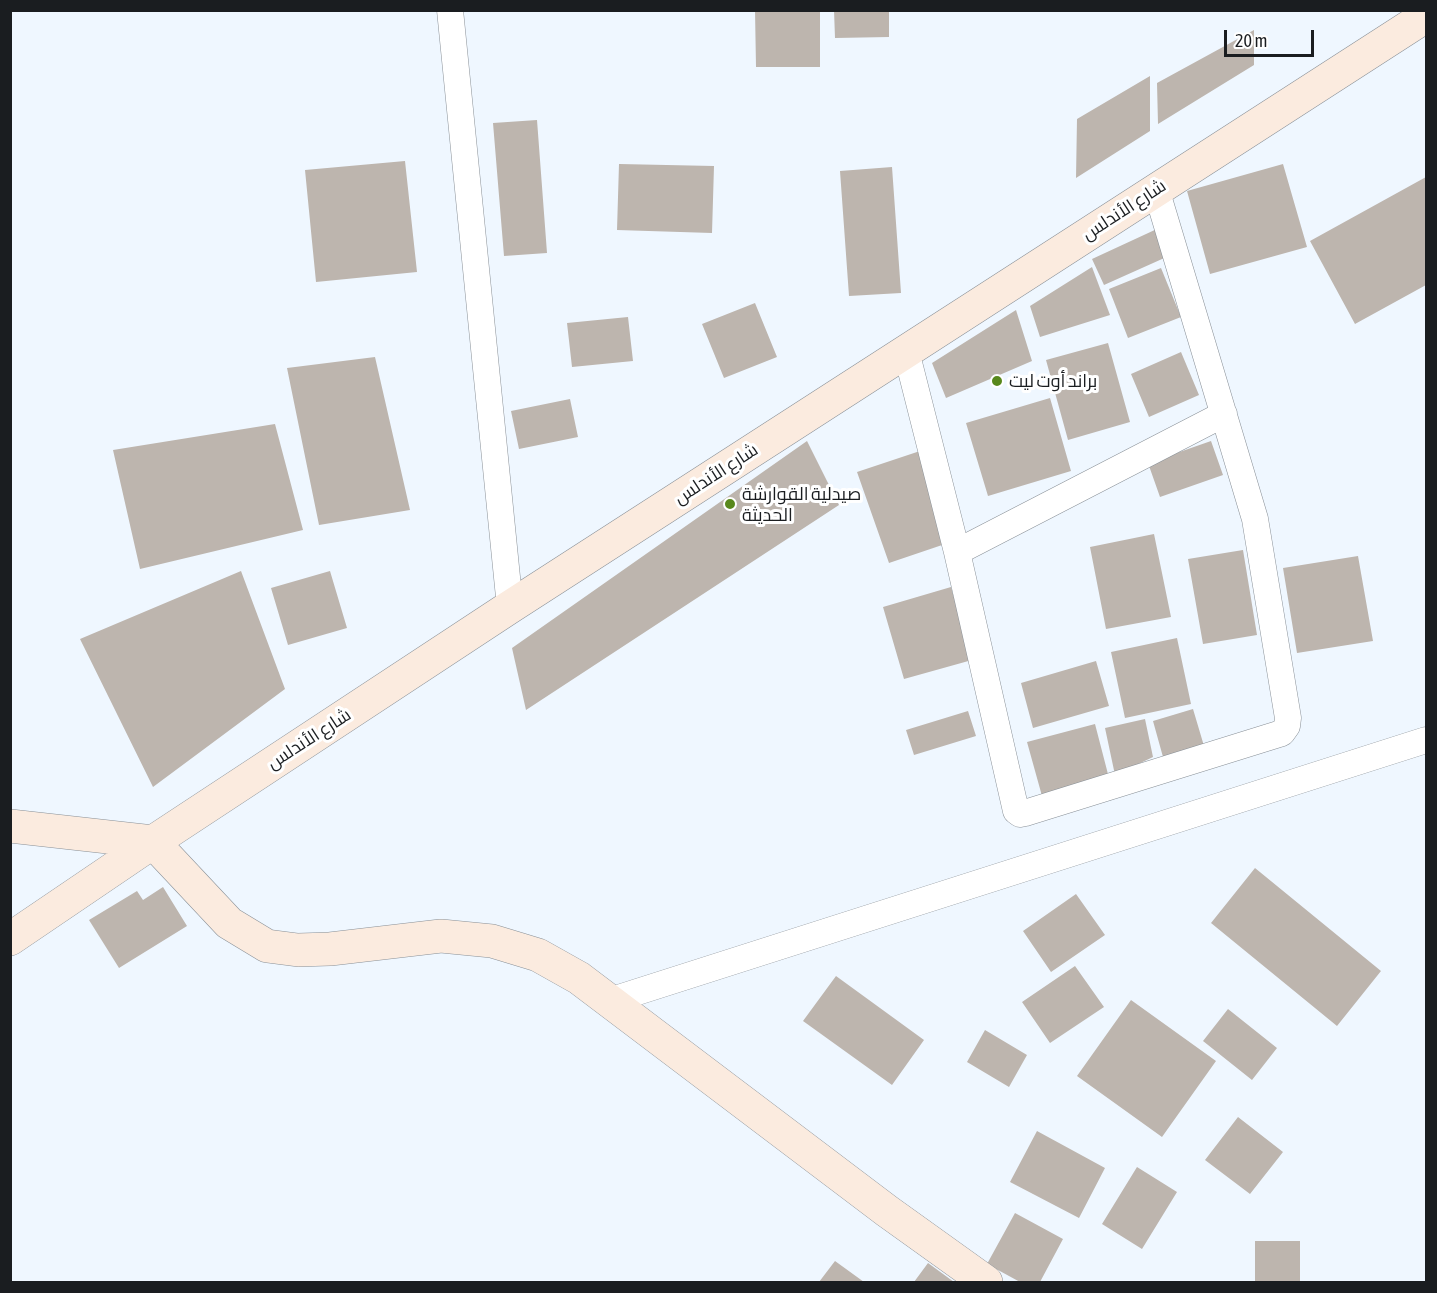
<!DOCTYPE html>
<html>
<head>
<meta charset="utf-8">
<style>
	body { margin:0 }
	#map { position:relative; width:1437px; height:1293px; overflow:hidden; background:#eff7ff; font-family:"Asap Condensed",sans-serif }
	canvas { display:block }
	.frame { position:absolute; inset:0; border:12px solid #1a1d20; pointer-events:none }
	.scale { position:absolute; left:1224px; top:30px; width:90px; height:27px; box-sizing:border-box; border:3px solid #1a1d20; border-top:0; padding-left:8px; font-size:18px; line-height:21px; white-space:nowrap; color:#1a1d20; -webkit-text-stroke:4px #fff; paint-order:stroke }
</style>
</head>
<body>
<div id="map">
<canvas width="1437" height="1293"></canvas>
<div class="frame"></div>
<div class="scale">20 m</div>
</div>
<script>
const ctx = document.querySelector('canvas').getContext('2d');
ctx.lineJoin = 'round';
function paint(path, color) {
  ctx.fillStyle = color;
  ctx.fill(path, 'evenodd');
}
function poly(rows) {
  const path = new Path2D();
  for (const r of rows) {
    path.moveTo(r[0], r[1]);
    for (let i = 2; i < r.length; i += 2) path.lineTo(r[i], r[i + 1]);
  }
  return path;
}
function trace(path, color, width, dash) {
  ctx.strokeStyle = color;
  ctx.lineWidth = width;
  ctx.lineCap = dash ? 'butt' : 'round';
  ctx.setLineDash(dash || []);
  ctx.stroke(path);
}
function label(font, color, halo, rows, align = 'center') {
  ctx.font = font + ' "Asap Condensed",Cairo,sans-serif';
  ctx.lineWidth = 6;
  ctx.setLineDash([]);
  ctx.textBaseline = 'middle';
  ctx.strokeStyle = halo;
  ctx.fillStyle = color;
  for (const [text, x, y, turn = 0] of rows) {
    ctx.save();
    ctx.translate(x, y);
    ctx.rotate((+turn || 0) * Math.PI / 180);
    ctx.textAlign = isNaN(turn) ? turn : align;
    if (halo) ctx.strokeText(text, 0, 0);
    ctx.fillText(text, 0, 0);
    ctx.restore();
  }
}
const building = poly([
	[755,10,820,10,820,67,756,67],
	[834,10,889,10,889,37,835,38],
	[1254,30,1254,65,1158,124,1157,83],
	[1150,76,1150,131,1076,178,1077,119],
	[537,120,547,253,504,256,493,123],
	[405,161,417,272,316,282,305,170],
	[619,164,714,166,712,233,617,230],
	[1283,164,1307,247,1210,274,1187,191],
	[892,167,901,293,849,296,840,171],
	[1426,177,1426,285,1355,324,1310,241],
	[1159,228,1171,255,1104,285,1092,259],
	[1092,267,1110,315,1040,337,1030,306],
	[1161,268,1181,317,1128,338,1109,289],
	[755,303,777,357,724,378,702,324],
	[1016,310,1032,361,946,398,932,363],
	[628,317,633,361,572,367,567,323],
	[1108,343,1130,422,1068,440,1046,360],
	[1181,352,1199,395,1149,417,1131,374],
	[375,357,410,510,319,525,287,368],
	[1050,398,1071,471,988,496,966,423],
	[570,399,578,437,519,449,511,411],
	[275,424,303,530,140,569,113,450],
	[807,441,839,505,526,710,512,648],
	[1211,441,1223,475,1160,497,1148,463],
	[920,451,951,542,889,563,857,472],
	[1154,534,1171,617,1106,629,1090,547],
	[1243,550,1257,635,1203,644,1188,559],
	[1358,556,1373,641,1297,653,1283,568],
	[241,571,285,689,153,787,80,639],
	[330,571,347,628,288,645,271,588],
	[951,587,972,660,904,679,883,607],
	[1177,638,1191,704,1125,718,1111,652],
	[1096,661,1109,706,1033,728,1021,683],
	[1193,709,1204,746,1163,757,1153,721],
	[968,711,976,736,914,755,906,730],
	[1145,719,1153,757,1115,775,1105,728],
	[1095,724,1109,778,1042,796,1027,742],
	[1255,868,1381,971,1337,1026,1211,923],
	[163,887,187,926,119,968,89,920,137,891,143,900],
	[1076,894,1105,935,1051,972,1023,931],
	[1075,966,1104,1007,1050,1043,1022,1002],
	[836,976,924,1040,892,1085,803,1021],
	[1131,1000,1216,1061,1162,1137,1077,1076],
	[1228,1009,1277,1048,1252,1080,1203,1041],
	[985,1030,1027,1055,1009,1087,967,1062],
	[1238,1117,1283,1152,1250,1194,1205,1160],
	[1037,1131,1105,1168,1079,1218,1010,1182],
	[1137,1167,1177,1192,1142,1249,1102,1224],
	[1015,1213,1063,1239,1040,1282,1020,1282,987,1264],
	[1255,1241,1300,1241,1300,1282,1255,1282],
	[835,1261,864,1282,819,1282],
	[928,1263,954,1282,914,1282]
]);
const street = poly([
	[450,10,510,607],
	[906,351,957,552,1016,811,1020,814,1025,813,1282,733,1287,726,1288,718,1255,519,1156,189],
	[957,552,1224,414],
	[609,1001,1426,740]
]);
const secondary = poly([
	[10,826,153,842,229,923,267,946,298,950,330,949,441,936,492,941,538,955,579,978,887,1211,986,1282],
	[10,939,153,842,510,607,1426,16]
]);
const markers = [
	[997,381,6,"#58881c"],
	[730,504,6,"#58881c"]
];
const streetNames = [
	["شارع الأندلس",1124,210,-33],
	["شارع الأندلس",716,474,-33],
	["شارع الأندلس",309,739,-33]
];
const poiNames = [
	["براند أوت ليت",1009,381],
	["صيدلية القوارشة",742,494],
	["الحديثة",742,515]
];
paint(building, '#bdb5ae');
trace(street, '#899097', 27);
trace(secondary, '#899097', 34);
trace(street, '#fff', 26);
trace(secondary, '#fbebdf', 33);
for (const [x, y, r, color] of markers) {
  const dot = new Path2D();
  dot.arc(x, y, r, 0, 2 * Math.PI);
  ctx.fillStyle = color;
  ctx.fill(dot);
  trace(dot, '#fff', 2);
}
label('18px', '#1a1d20', '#fff', streetNames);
label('18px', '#1a1d20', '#fff', poiNames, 'left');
</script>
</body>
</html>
